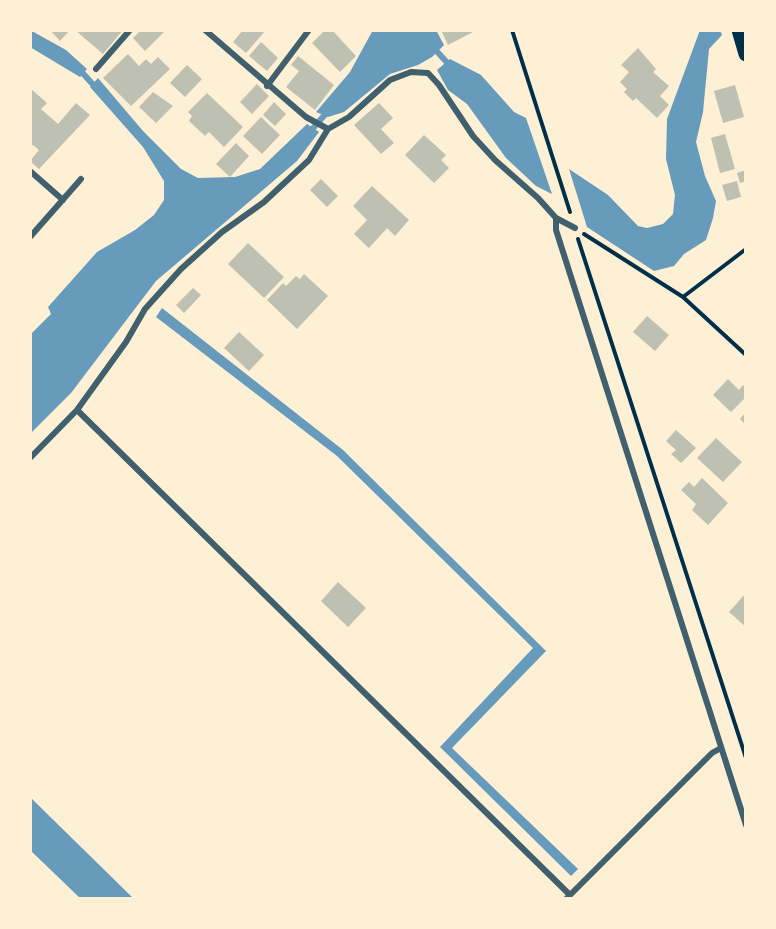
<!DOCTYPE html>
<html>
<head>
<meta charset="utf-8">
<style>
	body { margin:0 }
	#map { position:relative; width:776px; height:929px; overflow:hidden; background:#fdf0d5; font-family:"Libre Baskerville",serif }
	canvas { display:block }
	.frame { position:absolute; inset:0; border:32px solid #fdf0d5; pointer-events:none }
</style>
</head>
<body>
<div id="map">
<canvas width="776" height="929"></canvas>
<div class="frame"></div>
</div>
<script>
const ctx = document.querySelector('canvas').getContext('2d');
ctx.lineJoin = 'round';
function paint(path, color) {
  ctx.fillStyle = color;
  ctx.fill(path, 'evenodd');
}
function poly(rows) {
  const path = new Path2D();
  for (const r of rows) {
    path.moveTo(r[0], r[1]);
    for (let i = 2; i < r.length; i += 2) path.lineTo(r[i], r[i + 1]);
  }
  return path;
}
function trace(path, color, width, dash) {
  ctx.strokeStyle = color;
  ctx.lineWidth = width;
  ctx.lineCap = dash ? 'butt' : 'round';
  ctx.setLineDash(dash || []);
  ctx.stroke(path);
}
const water = poly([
	[30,30,66,50,87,69,80,77,30,47],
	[373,30,436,30,444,45,432,57,418,65,390,74,344,112,328,117,316,112,350,72],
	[700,30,720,30,722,35,709,49,703,112,696,142,705,176,716,201,713,218,706,240,684,254,674,266,654,271,587,227,569,169,608,195,638,226,647,228,663,224,673,214,675,195,666,159,667,119],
	[450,59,481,75,514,112,526,118,552,194,536,186,506,158,467,104,448,90,437,70],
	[98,78,143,131,181,169,198,178,235,177,260,169,307,124,319,132,297,161,156,281,71,393,30,434,30,335,51,314,48,307,97,252,135,230,154,215,164,200,164,181,143,147,90,87],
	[162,308,343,450,546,651,452,748,578,869,571,876,440,747,533,648,337,456,156,317],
	[30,797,134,899,81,899,30,850]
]);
const stream = poly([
	[432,46,452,68],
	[79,69,98,90],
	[308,134,329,110]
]);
const building = poly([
	[50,30,70,30,60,41],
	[75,30,123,30,103,54],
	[141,30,166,30,145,51,133,38],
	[243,30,266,30,246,53,233,42],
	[325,30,332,30,356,56,340,72,312,43],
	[441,30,477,30,448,45],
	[261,42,278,58,267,71,249,56],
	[638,48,656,69,653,72,669,86,660,96,669,105,657,118,636,98,633,101,624,92,627,89,620,82,629,72,621,65],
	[128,54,139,66,146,59,151,64,158,57,170,69,131,106,103,78],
	[298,56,334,85,315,110,286,87,299,71,291,65],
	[187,65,202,79,185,97,170,83],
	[257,84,269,96,252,114,240,102],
	[735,85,744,117,723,123,714,91],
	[30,88,47,103,41,109,58,124,76,103,90,115,39,169,30,161,39,150,33,145,30,148],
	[153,92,173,106,156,123,139,107],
	[207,93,243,127,224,147,209,132,205,136,189,121,192,116,188,112],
	[274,102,286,114,275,126,263,115],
	[379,103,393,118,381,129,394,143,381,154,354,125],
	[261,117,280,135,262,154,243,136],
	[725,134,735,169,720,173,711,138],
	[424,135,446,155,441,160,449,168,434,183,405,155],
	[236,143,249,156,230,177,216,164],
	[746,170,746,181,740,183,737,173],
	[321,179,338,196,327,207,310,190],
	[737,181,741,197,727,201,722,185],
	[372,186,409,220,395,236,387,228,369,248,354,234,367,220,353,206],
	[248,243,284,277,264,298,228,264],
	[304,274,328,296,297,329,267,300,283,283,286,286,296,276,300,279],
	[193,288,201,295,184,313,176,305],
	[647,316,669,335,655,351,633,332],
	[239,332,264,355,249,371,224,348],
	[728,379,739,390,743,385,746,388,746,397,731,412,713,395],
	[746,412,746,425,740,419],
	[676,430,696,448,681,463,671,454,676,450,666,441],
	[716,438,742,462,723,482,697,458],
	[702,478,728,503,708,525,692,510,696,504,681,490,689,482,694,487],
	[338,582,366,608,348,627,321,601],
	[746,593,746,627,729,612]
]);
const path = poly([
	[512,30,570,212],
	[584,234,683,297,746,355],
	[578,239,746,758],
	[683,297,746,249]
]);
const minor = poly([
	[205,30,306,117,328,129],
	[96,69,130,30],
	[267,86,309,30],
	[30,171,63,200],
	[556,218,556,230,746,825],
	[30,237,81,179],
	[77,410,570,895],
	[30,458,77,410,126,342,145,309,181,269,222,232,264,202,309,160,328,129,349,117,390,80,411,72,428,73,439,85,473,136,495,160,538,198,556,218,575,228],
	[566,899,712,753,721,748]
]);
const trunk = poly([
	[739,30,746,54]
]);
paint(water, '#669bbc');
trace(stream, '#669bbc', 6);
paint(building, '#bec0b2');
trace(path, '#003049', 4);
trace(minor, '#3f606c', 6);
trace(trunk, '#003049', 15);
</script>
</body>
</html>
